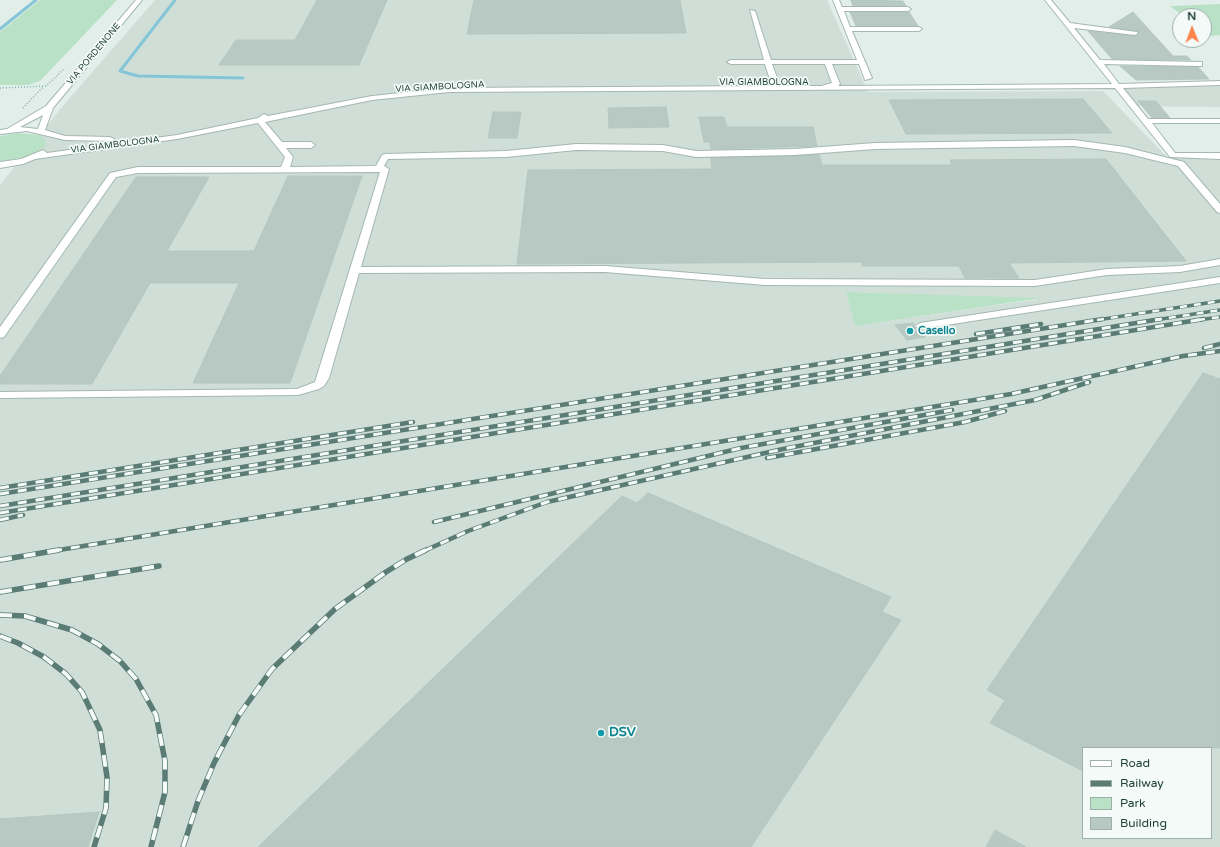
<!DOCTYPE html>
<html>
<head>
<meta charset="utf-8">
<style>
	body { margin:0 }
	#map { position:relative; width:1220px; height:847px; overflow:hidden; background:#e2eee9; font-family:"Varela Round",sans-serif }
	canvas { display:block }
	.legend { position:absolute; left:1082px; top:747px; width:130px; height:92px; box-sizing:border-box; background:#f3faf7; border:1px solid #9fb0ab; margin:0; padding:5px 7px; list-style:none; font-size:12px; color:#20413a }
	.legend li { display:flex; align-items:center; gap:8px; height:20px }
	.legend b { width:20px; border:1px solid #9fb0ab }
	.north { position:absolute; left:1172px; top:8px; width:40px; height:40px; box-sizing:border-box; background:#f3faf7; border:1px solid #9fb0ab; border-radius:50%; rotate:359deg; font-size:11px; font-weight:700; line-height:16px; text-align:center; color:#20413a }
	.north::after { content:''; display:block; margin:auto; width:14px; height:18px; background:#ff854e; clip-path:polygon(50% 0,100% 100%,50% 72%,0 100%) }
</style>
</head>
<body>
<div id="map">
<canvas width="1220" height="847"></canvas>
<ul class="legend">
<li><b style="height:5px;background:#fff"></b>Road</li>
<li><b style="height:5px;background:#5a7c75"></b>Railway</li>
<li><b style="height:11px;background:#b9e1c6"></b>Park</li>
<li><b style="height:11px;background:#b7c9c2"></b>Building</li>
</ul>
<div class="north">N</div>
</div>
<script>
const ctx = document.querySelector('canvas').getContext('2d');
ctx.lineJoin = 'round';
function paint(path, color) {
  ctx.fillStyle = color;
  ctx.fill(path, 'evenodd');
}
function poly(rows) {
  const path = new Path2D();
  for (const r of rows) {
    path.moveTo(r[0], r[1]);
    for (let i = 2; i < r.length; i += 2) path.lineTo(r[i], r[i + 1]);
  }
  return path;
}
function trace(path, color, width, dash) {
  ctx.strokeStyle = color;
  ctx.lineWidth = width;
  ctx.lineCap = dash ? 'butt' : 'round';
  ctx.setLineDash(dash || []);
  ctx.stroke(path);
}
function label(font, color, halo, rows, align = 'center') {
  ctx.font = font + ' "Varela Round",sans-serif';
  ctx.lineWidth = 3.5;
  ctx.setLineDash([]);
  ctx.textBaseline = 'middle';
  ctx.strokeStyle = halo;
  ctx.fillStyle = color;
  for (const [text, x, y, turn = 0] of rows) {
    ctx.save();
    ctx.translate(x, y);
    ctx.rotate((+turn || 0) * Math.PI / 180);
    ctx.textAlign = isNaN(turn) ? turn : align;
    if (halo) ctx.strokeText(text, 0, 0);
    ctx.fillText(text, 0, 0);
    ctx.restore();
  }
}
const built = poly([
	[155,0,827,0,868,92,1103,91,1167,157,1220,158,1220,847,0,847,0,185,62,107],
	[846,292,1039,299,855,326],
	[1083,748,1211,748,1211,838,1083,838],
	[1220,84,1220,107,1135,106,1119,87]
]);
const green = poly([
	[40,0,117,0,40,81,28,85,0,85,0,32],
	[1220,4,1220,35,1211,36,1204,31,1204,16,1183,16,1170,6],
	[18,133,39,135,45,139,45,146,35,153,25,157,0,162,0,136],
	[846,292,1042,298,855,326]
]);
const stream = poly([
	[175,0,120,71,138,76,243,78],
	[0,29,36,0]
]);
const building = poly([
	[317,0,387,0,359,65,219,65,236,40,295,40,317,0],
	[474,0,680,0,686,33,467,34,474,0],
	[851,0,903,1,906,6,853,6,851,0],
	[850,12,909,12,918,26,856,26,850,12],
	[1133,12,1173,56,1187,56,1191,60,1112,59,1088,31,1136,36,1139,33,1137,31,1109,27,1133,12],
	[1120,66,1198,67,1209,79,1136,80,1120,66],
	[1083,99,1112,133,906,134,889,100,1083,99],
	[1138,101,1156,101,1170,118,1152,118,1138,101],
	[666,107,669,127,609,128,608,108,666,107],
	[493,112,521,112,517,138,488,138,493,112],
	[699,117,724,117,727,127,813,127,817,146,711,149,710,142,704,142,699,117],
	[819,155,822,165,952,165,950,160,1106,159,1186,261,1009,263,1019,278,965,278,959,266,862,266,862,262,517,264,528,170,712,169,711,158,819,155],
	[288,176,362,176,290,383,193,383,239,283,150,283,92,384,0,384,0,376,136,177,209,177,167,251,254,251,288,176],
	[913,323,914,327,925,337,907,340,895,325,913,323],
	[1203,373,1220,379,1220,748,1083,748,1083,771,990,723,1005,700,987,690,1203,373],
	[648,493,891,597,882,612,901,620,751,847,258,847,622,496,637,503,648,493],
	[99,812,88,847,0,847,0,819,99,812],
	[995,830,1026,847,986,847,995,830]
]);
const path = poly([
	[0,88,46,86,65,68],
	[23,108,43,87]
]);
const minor = poly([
	[136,0,142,0,53,108,45,130,65,136,110,137,114,139,113,141,65,140,27,131,0,134,0,130,7,129,46,106,136,0],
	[43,115,38,129,20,127,43,115],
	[833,0,839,0,842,7,908,7,911,9,908,11,844,11,850,27,919,27,922,29,919,31,852,31,872,78,865,80,859,64,832,64,840,84,838,86,1112,84,1045,0,1051,0,1070,23,1137,32,1138,33,1135,35,1074,28,1100,60,1202,62,1202,66,1199,66,1104,64,1119,84,1220,81,1220,85,1123,88,1148,119,1220,119,1220,123,1152,123,1175,153,1220,153,1220,159,1170,157,1115,88,449,92,372,100,265,122,282,142,311,142,315,145,311,148,286,148,293,157,290,167,376,166,382,155,385,154,506,151,576,144,663,145,696,151,795,149,875,143,1074,140,1125,147,1184,162,1220,204,1220,213,1217,212,1178,166,1125,153,1074,146,875,149,795,155,696,157,663,151,576,150,506,157,388,159,384,166,389,169,361,267,605,266,765,279,1035,280,1107,269,1180,266,1220,259,1220,265,1180,272,1107,275,1035,286,765,285,605,272,359,273,329,378,324,386,319,389,298,395,0,398,0,392,297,389,315,382,380,172,138,173,116,177,4,337,0,338,0,327,110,173,138,167,281,167,285,157,258,123,177,139,35,159,23,164,0,168,0,162,21,159,43,150,47,153,177,135,258,118,264,114,268,116,372,96,449,88,772,86,765,64,731,64,727,62,731,60,764,60,750,10,755,11,771,60,857,60,833,0],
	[772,64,825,64,832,83,821,86,780,86,772,64],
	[1220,277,1220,283,920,329,915,326,920,323,1220,277]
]);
const railFar2 = poly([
	[1097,320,1220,301],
	[1155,320,1220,310],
	[1198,320,1220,317]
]);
const railFar1 = poly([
	[976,334,1041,324],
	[1204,348,1220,344],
	[767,458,965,422,1005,411],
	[0,488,413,422],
	[0,494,1103,319],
	[0,506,1161,319],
	[0,513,1204,319],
	[0,520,23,515],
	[434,522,741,448,952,410],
	[53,551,1011,394,1183,356,1220,351],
	[424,551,468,531,547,502,783,449,1035,400,1089,382]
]);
const rail = poly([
	[0,560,59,550],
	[0,592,159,566],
	[0,615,25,616,72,630,98,644,120,661,136,679,156,715,165,761,165,792,151,847],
	[0,636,18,643,44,657,66,674,82,692,100,730,107,777,106,808,94,847],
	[183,847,198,801,214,763,239,715,272,669,335,609,386,572,407,559,426,550]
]);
const markers = [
	[910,331,4,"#0f9aa8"],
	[601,733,4,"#0f9aa8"]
];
const farStreetnames = [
	["VIA PORDENONE",94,54,-50],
	["VIA GIAMBOLOGNA",764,83],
	["VIA GIAMBOLOGNA",440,87,-3],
	["VIA GIAMBOLOGNA",115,145,-7]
];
const cultureNames = [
	["Casello",918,331]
];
const nearCulturenames = [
	["DSV",609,733]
];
paint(built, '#d0ded8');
paint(green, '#b9e1c6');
trace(stream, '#84c6d8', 3);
paint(building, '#b7c9c2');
trace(building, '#b3c8c1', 1);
trace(minor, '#a4b7b1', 2);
trace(path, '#7fb5a7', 1.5, [1, 2]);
paint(minor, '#fff');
trace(railFar2, '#5a7c75', 3.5);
trace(railFar1, '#5a7c75', 4.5);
trace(rail, '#5a7c75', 5.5);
trace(railFar2, '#f3faf7', 2.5, [7]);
trace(railFar1, '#f3faf7', 3, [9]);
trace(rail, '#f3faf7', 4, [12]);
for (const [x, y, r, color] of markers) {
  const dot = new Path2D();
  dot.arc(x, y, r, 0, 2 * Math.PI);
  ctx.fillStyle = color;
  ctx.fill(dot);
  trace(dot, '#f3faf7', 1.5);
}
label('9px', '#20413a', '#f3faf7', farStreetnames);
label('bold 11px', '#0d838f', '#f3faf7', cultureNames, 'left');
label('bold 13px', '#0d838f', '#f3faf7', nearCulturenames, 'left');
</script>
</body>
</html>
